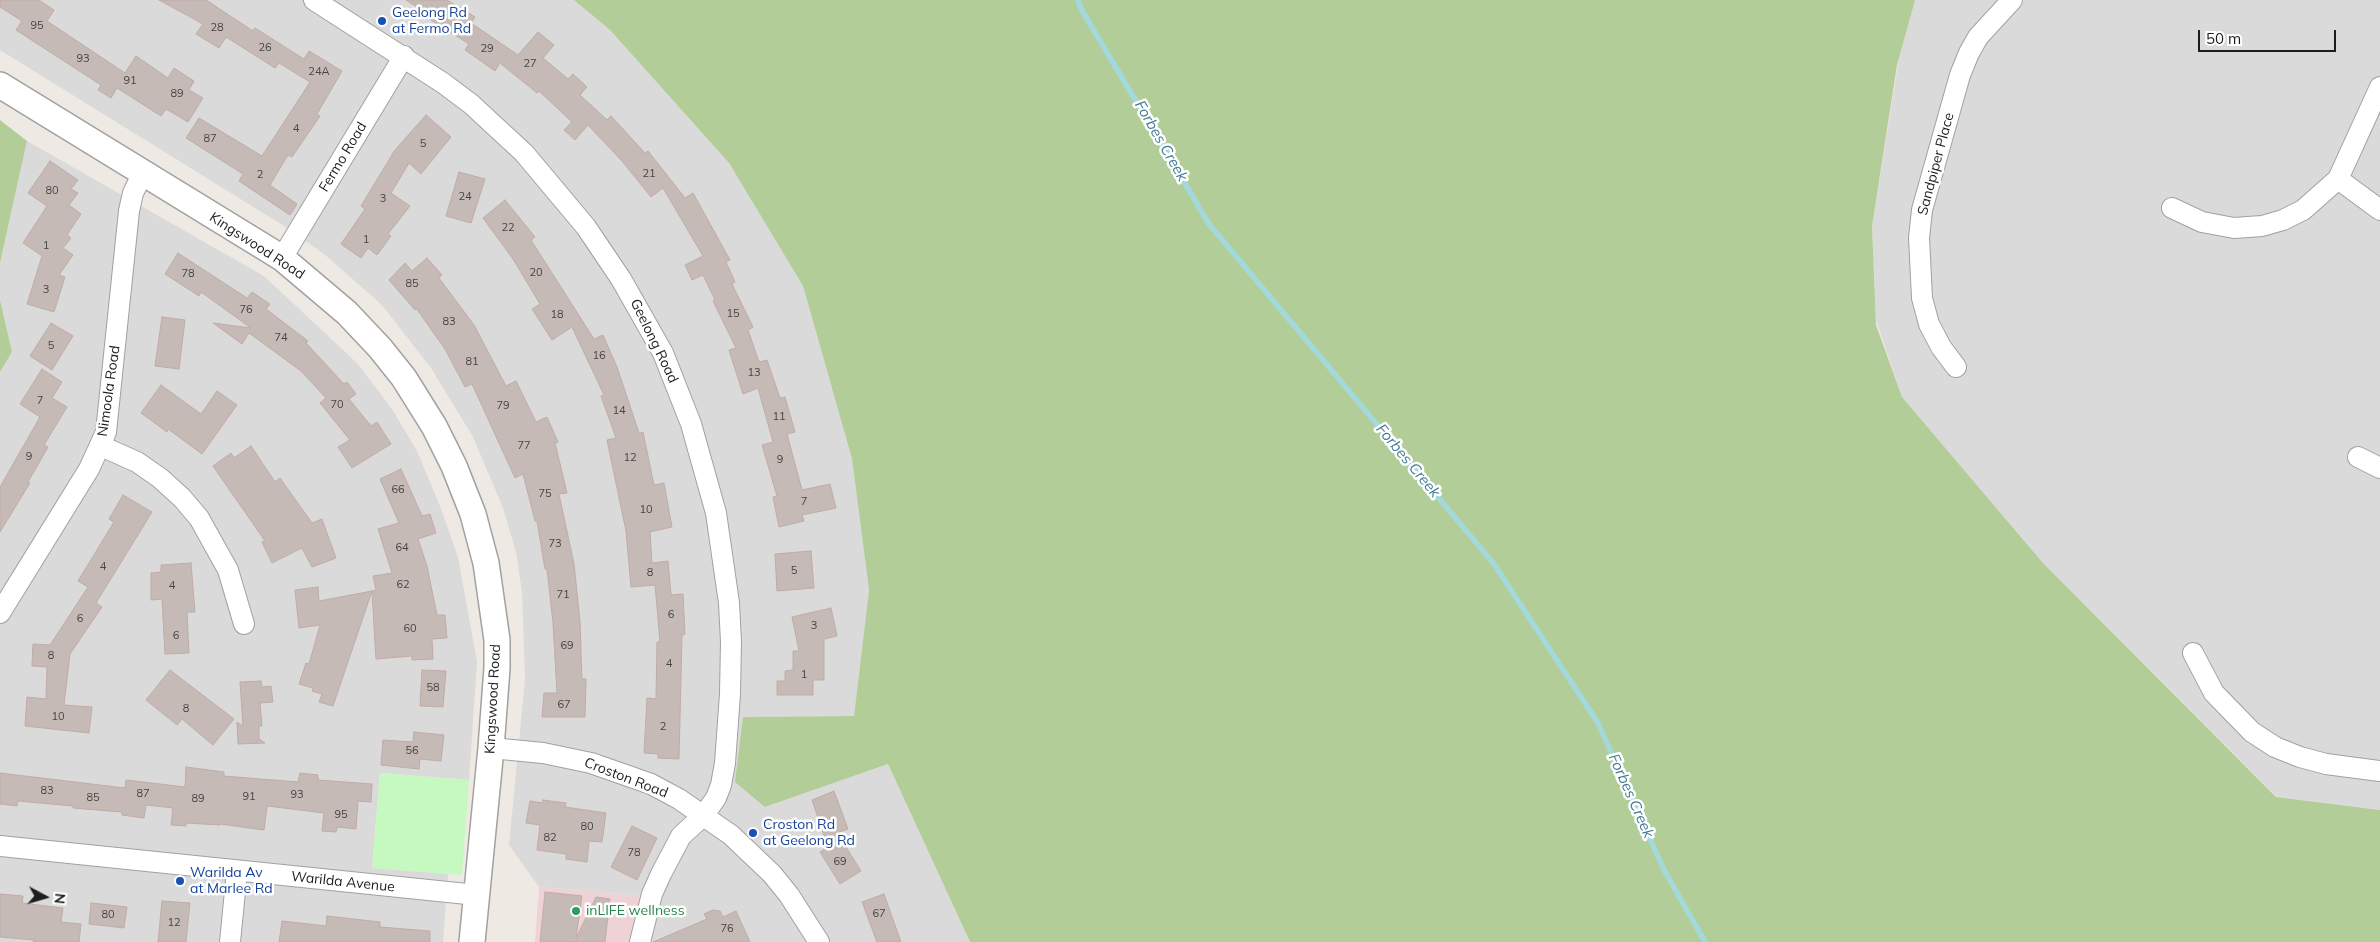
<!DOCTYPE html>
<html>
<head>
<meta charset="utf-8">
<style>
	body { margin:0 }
	#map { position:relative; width:2380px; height:942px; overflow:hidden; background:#eee9e3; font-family:Mulish,sans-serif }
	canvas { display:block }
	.north { position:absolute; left:20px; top:872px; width:50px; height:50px; -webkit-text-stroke:4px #fff; paint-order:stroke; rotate:96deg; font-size:14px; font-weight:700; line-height:20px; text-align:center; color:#1d1d1d }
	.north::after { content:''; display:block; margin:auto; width:18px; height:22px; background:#1d1d1d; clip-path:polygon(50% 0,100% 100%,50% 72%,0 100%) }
	.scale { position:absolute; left:2198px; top:30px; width:138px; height:22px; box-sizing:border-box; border:2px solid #1d1d1d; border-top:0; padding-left:6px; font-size:15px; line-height:18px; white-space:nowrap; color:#1d1d1d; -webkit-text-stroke:4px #fff; paint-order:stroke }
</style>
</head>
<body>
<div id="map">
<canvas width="2380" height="942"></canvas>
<div class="north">N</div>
<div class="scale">50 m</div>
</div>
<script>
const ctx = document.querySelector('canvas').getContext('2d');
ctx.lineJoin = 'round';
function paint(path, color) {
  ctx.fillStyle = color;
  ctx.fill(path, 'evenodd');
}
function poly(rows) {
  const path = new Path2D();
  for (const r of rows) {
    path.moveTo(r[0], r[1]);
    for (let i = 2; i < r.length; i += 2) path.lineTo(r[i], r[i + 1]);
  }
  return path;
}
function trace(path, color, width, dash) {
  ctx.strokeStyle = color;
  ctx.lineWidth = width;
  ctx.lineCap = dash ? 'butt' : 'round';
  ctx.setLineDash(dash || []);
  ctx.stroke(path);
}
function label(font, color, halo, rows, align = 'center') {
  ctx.font = font + ' Mulish,sans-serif';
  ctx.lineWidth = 5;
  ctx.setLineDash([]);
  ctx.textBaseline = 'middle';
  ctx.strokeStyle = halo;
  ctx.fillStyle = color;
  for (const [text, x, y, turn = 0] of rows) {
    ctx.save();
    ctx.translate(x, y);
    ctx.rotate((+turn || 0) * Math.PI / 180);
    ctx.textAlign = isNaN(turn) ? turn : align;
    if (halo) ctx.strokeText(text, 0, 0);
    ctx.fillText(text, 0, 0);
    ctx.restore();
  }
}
const residential = poly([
	[0,0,574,0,610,30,729,163,803,286,852,459,869,590,854,716,743,717,765,807,888,764,970,942,629,942,640,896,539,887,509,845,525,679,522,592,516,552,503,508,473,437,431,368,382,305,324,254,284,226,0,50],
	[1914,0,2380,0,2380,810,2277,797,2043,563,1902,397,1876,320,1872,226,1899,58],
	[27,141,264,276,358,364,392,409,417,451,440,506,458,557,477,662,469,780,380,773,372,868,448,874,443,942,0,942,0,372,12,352,0,300,0,263]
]);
const commercial = poly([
	[539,887,640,896,629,942,535,942]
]);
const forest = poly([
	[574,0,1915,0,1897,65,1872,226,1876,325,1902,397,2043,563,2276,797,2380,810,2380,942,970,942,888,764,765,807,735,782,743,717,854,716,869,590,852,459,803,286,729,163,610,30],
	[0,120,27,141,0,263],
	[0,300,12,352,0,372]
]);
const park = poly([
	[380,773,469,780,462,875,372,868]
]);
const stream = poly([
	[1078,0,1080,7,1209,224,1494,564,1598,723,1663,868,1705,942]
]);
const building = poly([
	[0,0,39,0,54,10,47,21,125,73,136,56,168,78,174,68,194,81,189,90,203,98,188,122,166,109,161,116,117,88,111,98,98,90,101,85,16,30,22,21,0,7,0,0],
	[159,0,206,0,253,31,255,28,304,59,309,51,342,71,317,114,320,116,292,157,288,155,270,185,297,204,290,215,239,181,243,174,186,138,199,118,262,156,310,82,279,63,275,68,226,37,219,48,196,34,203,24,159,0],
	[406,0,447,0,475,17,471,23,518,55,538,32,554,45,543,58,568,79,573,74,587,87,580,95,607,120,611,116,645,153,648,151,685,198,693,193,730,260,726,262,735,282,732,284,753,327,748,330,759,362,767,360,780,398,785,397,795,432,787,434,802,490,830,484,836,508,802,515,804,521,779,527,773,497,777,496,762,445,773,442,758,388,743,394,729,350,736,348,713,301,715,300,703,275,692,280,685,265,703,256,663,188,651,197,622,161,588,125,575,140,564,130,572,122,539,91,537,93,500,63,495,71,465,50,469,44,426,17,428,14,406,0],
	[426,115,451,137,421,174,409,163,391,193,410,206,388,234,391,236,377,255,368,248,361,258,341,244,365,209,361,206,395,150,426,115],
	[50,161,78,180,71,189,78,193,69,205,81,214,67,235,71,238,63,248,73,255,59,275,65,277,54,312,27,304,42,256,23,243,47,206,28,193,50,161],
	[459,172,485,179,471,223,446,216,459,172],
	[505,200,535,237,531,240,594,339,603,335,617,367,639,433,643,432,654,485,664,483,672,527,650,532,652,563,668,561,671,595,683,594,685,634,682,635,679,759,658,758,658,754,644,753,647,698,656,699,657,642,660,642,655,585,631,587,626,531,607,440,616,438,601,396,604,395,572,327,552,340,532,309,540,304,513,259,483,218,505,200],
	[178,253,247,298,252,292,270,304,266,309,308,341,306,343,344,384,347,382,356,394,349,399,371,426,377,422,391,444,352,468,338,447,350,440,320,403,326,398,301,371,249,333,242,344,213,323,251,328,201,292,199,296,165,274,178,253],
	[427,258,442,275,439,278,474,325,506,386,516,381,536,422,547,417,558,442,555,443,567,493,559,494,574,564,580,621,582,679,586,679,585,717,542,717,544,693,557,693,553,623,547,569,545,569,537,521,535,521,523,474,515,478,472,384,465,387,445,349,416,308,415,310,389,280,405,263,412,271,427,258],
	[162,317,185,320,179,369,155,366,162,317],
	[51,323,73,336,52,370,30,356,51,323],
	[42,369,62,382,52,398,67,407,44,445,48,447,28,482,30,483,0,532,0,487,40,417,20,404,42,369],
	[161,385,201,414,217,391,237,405,202,454,168,429,167,432,141,413,161,385],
	[251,446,275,482,280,478,312,523,322,519,336,558,312,567,302,548,272,563,262,542,265,541,213,466,231,453,234,458,251,446],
	[401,469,422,516,430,514,436,533,418,539,427,566,437,615,445,615,447,638,432,639,433,659,412,660,412,656,376,659,372,591,376,590,373,576,392,573,378,529,399,523,380,479,401,469],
	[123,495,152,512,96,603,102,607,70,654,64,705,92,707,89,733,25,726,27,697,46,699,47,667,32,666,33,644,50,645,88,587,78,581,114,522,109,519,123,495],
	[811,551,814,588,777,591,775,554,811,551],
	[191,563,195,612,187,612,189,653,165,654,162,599,151,600,151,573,161,572,161,565,191,563],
	[318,587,319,601,372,591,333,706,319,702,322,694,312,691,313,688,299,684,306,663,309,664,320,625,299,628,295,590,318,587],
	[831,608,837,636,824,639,824,680,813,680,813,695,777,695,777,681,785,681,785,671,793,670,793,651,799,651,792,617,831,608],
	[170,670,234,719,213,745,182,719,177,725,146,700,170,670],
	[422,670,446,671,443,707,420,706,422,670],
	[261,681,262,687,271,686,273,702,260,703,262,726,259,726,259,739,265,743,238,744,237,722,243,726,240,682,261,681],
	[414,732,444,735,441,761,420,759,419,769,381,765,383,740,413,742,414,732],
	[186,767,224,772,224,776,298,782,300,773,318,775,318,780,372,784,371,802,358,801,356,829,337,827,336,832,322,831,324,813,267,806,264,830,220,824,220,825,186,823,186,826,171,825,173,808,146,805,144,818,122,815,122,812,73,808,73,806,18,801,17,806,0,804,0,773,125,788,126,780,185,787,186,767],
	[834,791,848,829,837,833,861,871,840,884,820,852,828,847,812,800,834,791],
	[543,800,566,803,565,807,606,813,602,842,589,841,587,862,566,859,566,854,537,850,540,825,526,823,530,801,543,803,543,800],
	[632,826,657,838,637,880,611,867,632,826],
	[545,892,582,896,576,938,596,897,610,899,605,942,540,942,545,892],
	[0,894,23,896,22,903,63,908,61,922,81,924,79,942,33,942,34,940,0,937,0,894],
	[884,894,901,942,877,942,862,902,884,894],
	[162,901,190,903,186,942,158,942,162,901],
	[91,903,127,907,124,928,89,924,91,903],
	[713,910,720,911,723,917,736,911,750,942,653,942,707,919,704,914,713,910],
	[327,916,380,922,380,927,430,931,430,942,279,942,282,921,326,926,327,916]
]);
const minor = poly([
	[314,0,443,83,471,104,524,153,586,227,621,279,663,353,691,424,716,513,729,603,731,642,730,694,725,763,721,785,716,798,704,815,681,836,661,874,652,894,640,942],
	[2338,179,2380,210],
	[2172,208,2202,222,2234,228,2262,226,2283,220,2303,210,2338,179,2380,87],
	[282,258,404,56],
	[1956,367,1941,347,1929,324,1922,298,1919,238,1922,210,1960,75,1969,53,1978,37,2012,0],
	[101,446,137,462,160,478,182,498,199,518,228,570,244,624],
	[2358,457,2380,468],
	[0,613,89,469,106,432,129,211,133,193,143,173],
	[2193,653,2214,693,2252,732,2275,747,2300,757,2326,764,2380,771],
	[491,748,543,753,591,763,651,784,679,799,731,835,772,874,789,895,819,942],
	[0,846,477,895],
	[230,942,237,871]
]);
const tertiary = poly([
	[0,85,282,258,347,313,380,348,404,378,434,426,454,466,473,514,486,563,497,640,497,668,491,748,472,942]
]);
const markers = [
	[382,21,5,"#1a4fb4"],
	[753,833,5,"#1a4fb4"],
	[180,881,5,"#1a4fb4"],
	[576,911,5,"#2e9e5b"]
];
const numberNames = [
	["95",37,26],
	["28",217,28],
	["26",265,48],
	["29",487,49],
	["93",83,59],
	["27",530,64],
	["24A",319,72],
	["91",130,81],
	["89",177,94],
	["4",296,129],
	["87",210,139],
	["5",423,144],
	["21",649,174],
	["2",260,175],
	["80",52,191],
	["24",465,197],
	["3",383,199],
	["22",508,228],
	["1",366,240],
	["1",46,246],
	["20",536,273],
	["78",188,274],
	["85",412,284],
	["3",46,290],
	["76",246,310],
	["15",733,314],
	["18",557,315],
	["83",449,322],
	["74",281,338],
	["5",51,346],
	["16",599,356],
	["81",472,362],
	["13",754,373],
	["7",40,401],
	["70",337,405],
	["79",503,406],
	["14",619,411],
	["11",779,417],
	["77",524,446],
	["9",29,457],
	["12",630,458],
	["9",780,460],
	["66",398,490],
	["75",545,494],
	["7",804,502],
	["10",646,510],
	["73",555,544],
	["64",402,548],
	["4",103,567],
	["5",794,571],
	["8",650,573],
	["62",403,585],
	["4",172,586],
	["71",563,595],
	["6",671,615],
	["6",80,619],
	["3",814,626],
	["60",410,629],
	["6",176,636],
	["69",567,646],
	["8",51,656],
	["4",669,664],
	["1",804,675],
	["58",433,688],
	["67",564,705],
	["8",186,709],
	["10",58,717],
	["2",663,727],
	["56",412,751],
	["83",47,791],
	["87",143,794],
	["93",297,795],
	["91",249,797],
	["85",93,798],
	["89",198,799],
	["95",341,815],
	["80",587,827],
	["82",550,838],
	["78",634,853],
	["69",840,862],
	["67",879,914],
	["80",108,915],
	["12",174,923],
	["76",727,929]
];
const transitNames = [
	["Geelong Rd",392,13],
	["at Fermo Rd",392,29],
	["Croston Rd",763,825],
	["at Geelong Rd",763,841],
	["Warilda Av",190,873],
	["at Marlee Rd",190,889]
];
const streetNames = [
	["Fermo Road",343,157,-59],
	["Sandpiper Place",1936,164,-75],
	["Kingswood Road",257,246,33],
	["Geelong Road",654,341,64],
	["Nimoola Road",109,391,-82],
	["Kingswood Road",493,699,-87],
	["Croston Road",626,778,21],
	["Warilda Avenue",343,882,6]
];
const leisureNames = [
	["inLIFE wellness",586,911]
];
const waterNames = [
	["Forbes Creek",1161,141,60],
	["Forbes Creek",1408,461,50],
	["Forbes Creek",1631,796,66]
];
paint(residential, '#dbdada');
paint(commercial, '#efd2d6');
paint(forest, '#b2cd98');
paint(park, '#c6f9c0');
trace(stream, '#a4d9dc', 5.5);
paint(building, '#c6bab7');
trace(building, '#c0aca6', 1);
trace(minor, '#a1a1a1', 22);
trace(tertiary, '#a1a1a1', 28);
trace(minor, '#fff', 20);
trace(tertiary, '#fff', 25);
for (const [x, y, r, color] of markers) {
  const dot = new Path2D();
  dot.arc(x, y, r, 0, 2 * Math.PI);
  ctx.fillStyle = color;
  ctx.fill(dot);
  trace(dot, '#fff', 2);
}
label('11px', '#474444', null, numberNames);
label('14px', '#164399', '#fff', transitNames, 'left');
label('14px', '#1d1d1d', '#fff', streetNames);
label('14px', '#27864d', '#fff', leisureNames, 'left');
label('italic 15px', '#427a95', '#fff', waterNames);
</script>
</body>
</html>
